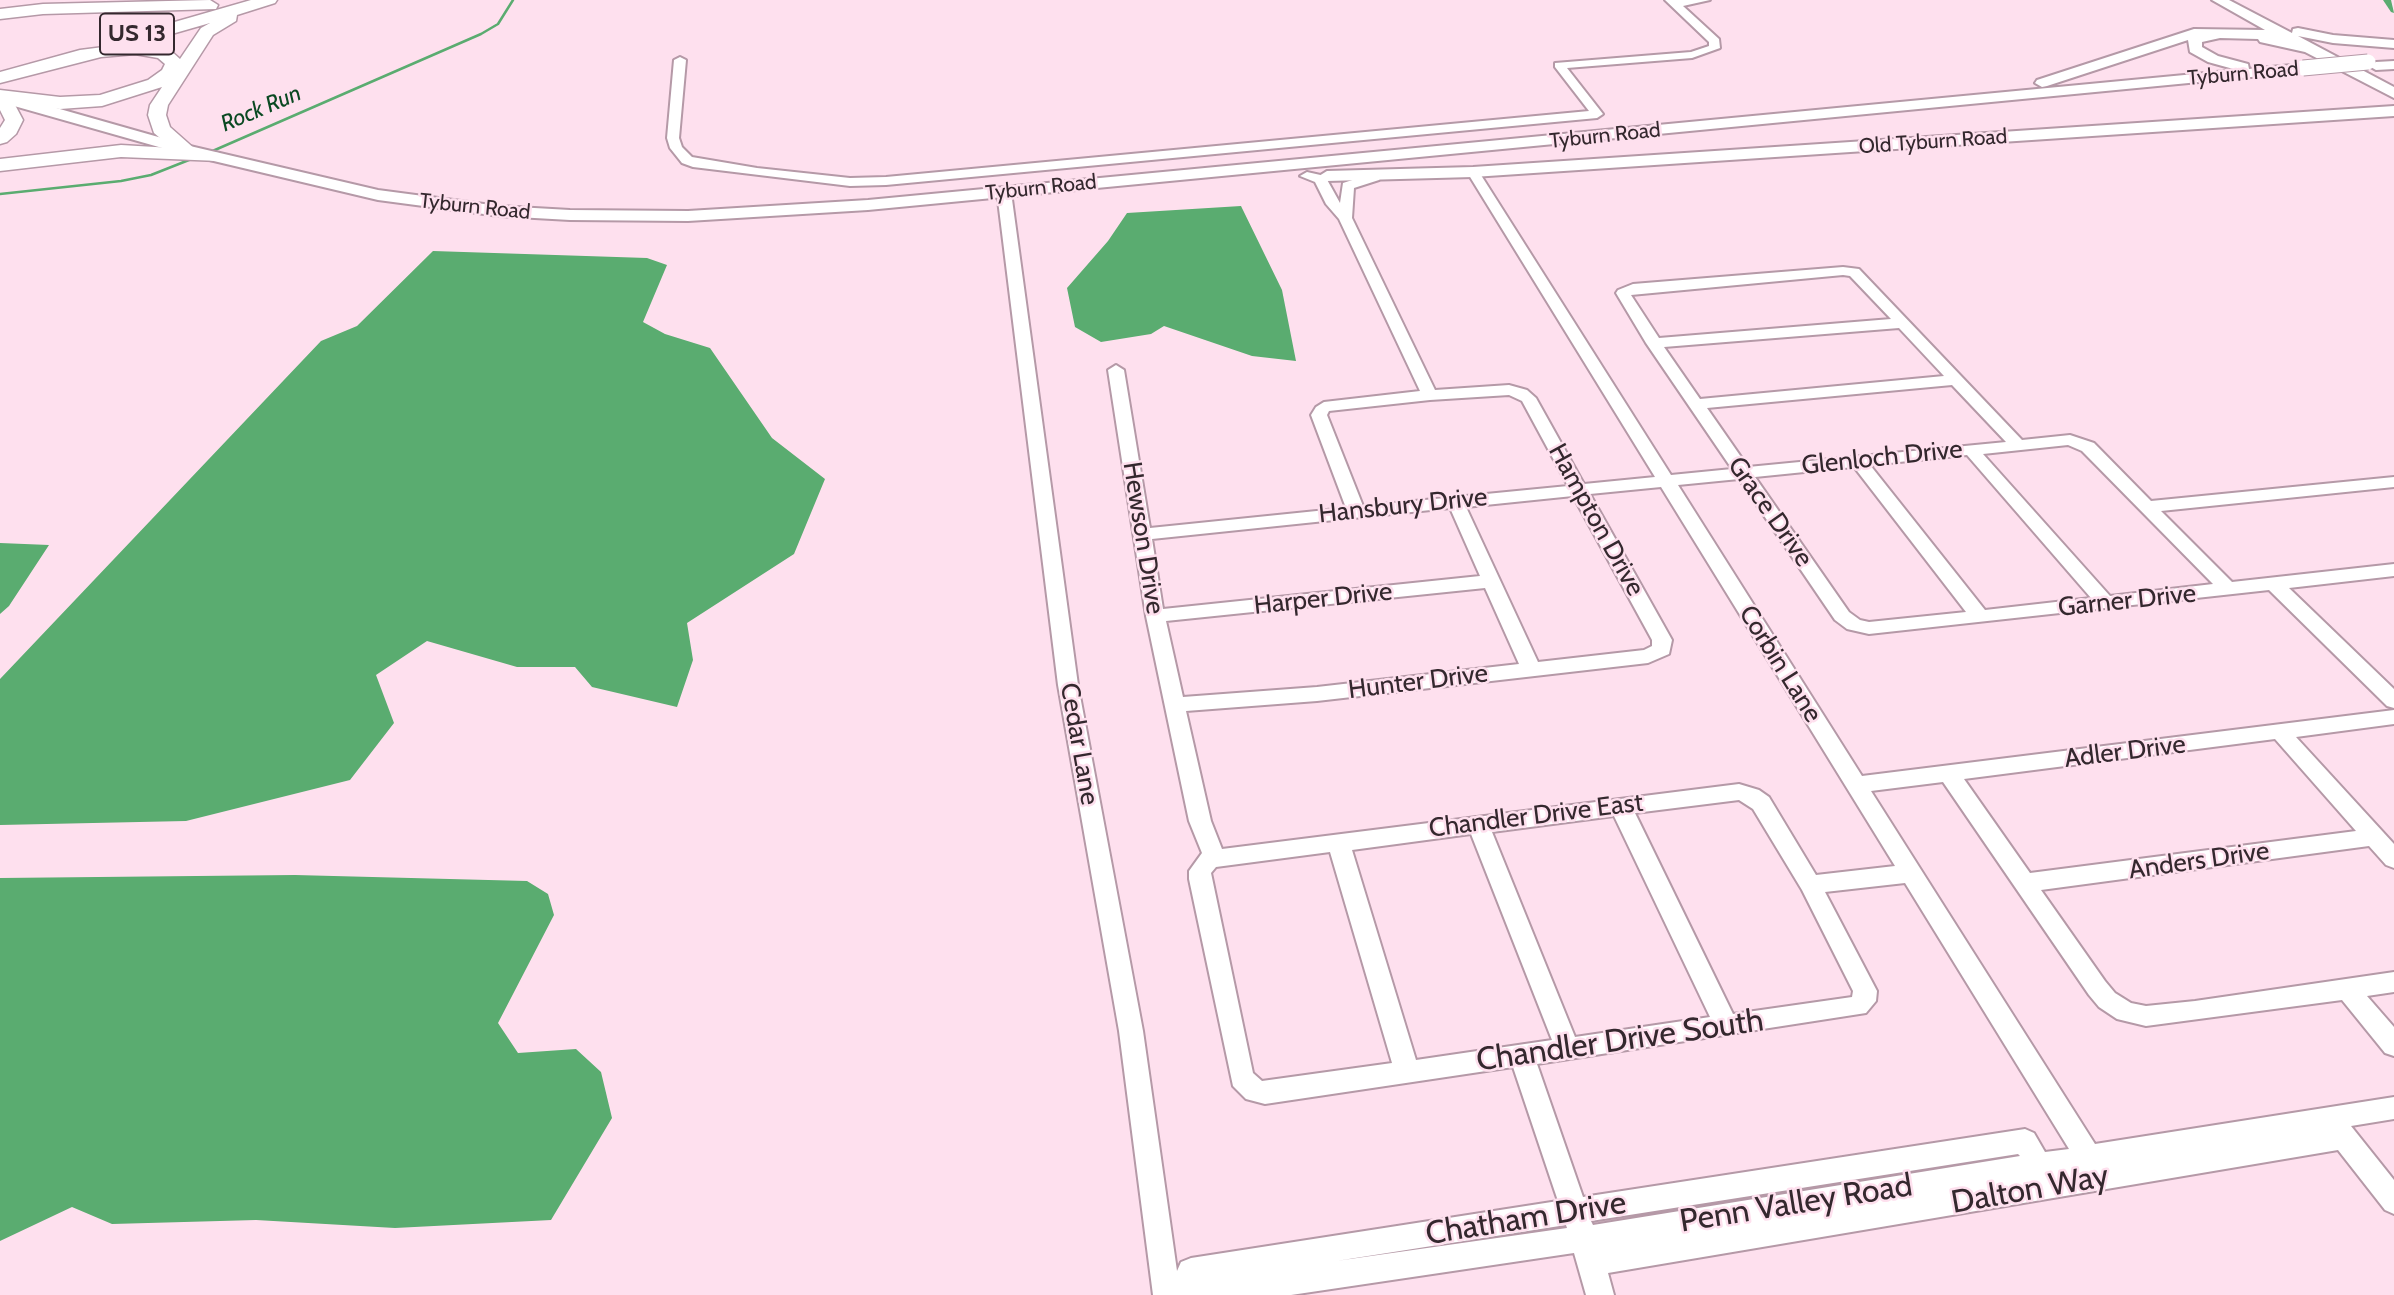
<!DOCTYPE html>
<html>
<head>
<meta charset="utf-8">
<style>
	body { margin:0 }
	canvas { display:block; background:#fee0ee }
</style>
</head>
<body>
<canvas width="2394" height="1295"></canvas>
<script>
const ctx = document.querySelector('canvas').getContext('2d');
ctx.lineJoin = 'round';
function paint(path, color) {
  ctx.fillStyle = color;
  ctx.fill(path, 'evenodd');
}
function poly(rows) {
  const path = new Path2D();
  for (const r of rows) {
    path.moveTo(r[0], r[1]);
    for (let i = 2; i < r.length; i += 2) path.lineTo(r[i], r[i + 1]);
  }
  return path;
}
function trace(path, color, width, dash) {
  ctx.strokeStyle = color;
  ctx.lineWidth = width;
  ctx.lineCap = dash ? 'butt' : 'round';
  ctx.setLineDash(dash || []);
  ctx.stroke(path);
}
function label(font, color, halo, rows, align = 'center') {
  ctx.font = font + ' Cabin,sans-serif';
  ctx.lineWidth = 5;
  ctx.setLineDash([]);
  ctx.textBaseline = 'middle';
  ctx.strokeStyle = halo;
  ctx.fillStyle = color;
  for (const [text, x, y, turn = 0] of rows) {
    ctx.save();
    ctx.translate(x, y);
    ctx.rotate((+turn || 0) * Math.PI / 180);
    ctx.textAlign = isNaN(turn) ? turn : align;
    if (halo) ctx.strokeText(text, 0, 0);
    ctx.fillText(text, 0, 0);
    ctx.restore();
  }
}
const water = poly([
	[1241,206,1282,290,1296,361,1252,356,1164,326,1151,334,1101,342,1075,327,1067,288,1108,241,1127,213],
	[433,251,647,258,667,265,643,322,665,334,710,348,772,438,825,479,794,554,687,623,693,660,677,707,592,687,575,667,517,667,427,641,376,675,394,723,350,780,186,821,0,825,0,679,321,341,357,326],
	[0,543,49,545,9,606,0,614],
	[295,875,527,881,548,894,554,915,498,1023,518,1053,576,1049,601,1072,612,1118,551,1220,395,1228,256,1220,112,1224,72,1207,0,1241,0,878]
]);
const stream = poly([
	[208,153,481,34,498,24,513,0],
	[0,194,121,181,151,175,194,158]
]);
const canal = poly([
	[2383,0,2391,0,2394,13,2391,12,2383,0]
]);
const minor = poly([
	[1665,0,1710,0,1683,6,1719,39,1720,48,1692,58,1567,68,1603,114,1597,118,886,185,850,186,693,167,682,163,670,148,667,138,674,60,680,57,686,60,679,138,682,147,692,157,757,168,850,178,886,177,1589,111,1555,67,1555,63,1691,52,1709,46,1709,42,1665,0],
	[1473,168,1479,172,1671,475,1732,469,1646,343,1616,293,1618,290,1633,284,1843,267,1859,269,2022,440,2070,435,2094,443,2151,501,2394,477,2394,487,2161,511,2232,582,2394,564,2394,576,2289,588,2394,689,2394,708,2387,706,2269,590,1869,634,1847,629,1835,620,1739,479,1678,485,1862,776,2394,710,2394,724,2296,737,2394,844,2394,868,2386,865,2369,846,2041,890,2105,981,2115,993,2131,1003,2146,1006,2195,1001,2394,972,2394,992,2367,996,2394,1027,2394,1056,2385,1053,2342,1000,2146,1026,2117,1019,2099,1007,2089,995,1943,782,1871,791,2095,1144,2394,1097,2394,1119,2351,1126,2394,1180,2394,1214,2385,1210,2338,1150,1608,1273,1614,1295,1586,1295,1574,1253,1291,1295,1153,1295,1119,1031,1058,685,997,192,1004,188,1011,192,1078,685,1143,1031,1177,1271,1181,1262,1191,1258,1558,1201,1513,1067,1265,1104,1246,1099,1233,1086,1189,879,1189,871,1202,853,1189,821,1146,616,1108,370,1116,365,1124,370,1150,528,1346,508,1311,415,1316,407,1324,402,1420,391,1339,219,1326,204,1315,182,1300,176,1307,172,1325,176,1340,203,1343,183,1374,173,1381,177,1379,180,1354,188,1352,218,1435,390,1509,385,1527,390,1536,398,1584,484,1655,477,1467,172,1473,168],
	[1843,275,1850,276,1891,319,1659,338,1631,295,1843,275],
	[1899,328,1944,376,1700,399,1664,347,1899,328],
	[1952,385,2006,442,1748,467,1707,408,1952,385],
	[1509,395,1522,401,1568,486,1363,506,1327,415,1329,411,1430,400,1509,395],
	[2068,445,2082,451,2213,584,2110,596,1983,454,2068,445],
	[1967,455,2091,598,1985,610,1870,465,1967,455],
	[1854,467,1966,612,1869,622,1860,620,1849,612,1755,477,1854,467],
	[1661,487,1895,866,1816,875,1769,797,1759,790,1739,784,1222,849,1211,821,1186,711,1317,701,1648,663,1669,654,1672,640,1590,494,1661,487],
	[1573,496,1652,640,1652,646,1644,650,1538,662,1466,507,1573,496],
	[1450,508,1480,576,1163,609,1152,539,1450,508],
	[1485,588,1519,664,1317,687,1183,697,1166,621,1485,588],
	[2275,739,2356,831,2030,873,1964,779,2275,739],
	[1739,800,1753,809,1802,890,1853,991,1852,997,1733,1014,1635,813,1739,800],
	[1614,816,1710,1017,1575,1037,1492,832,1614,816],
	[1471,834,1552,1040,1416,1060,1352,850,1471,834],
	[1330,852,1392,1063,1262,1081,1253,1073,1211,873,1216,867,1330,852],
	[1905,883,2069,1149,2045,1152,2034,1133,2025,1129,1583,1197,1537,1064,1866,1013,1876,1001,1877,991,1825,892,1905,883],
	[2018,1154,2020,1156,1593,1225,1591,1221,2018,1154],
	[1566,1225,1567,1228,1336,1261,1566,1225]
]);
const major = poly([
	[2212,0,2229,0,2292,33,2293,29,2298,28,2333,35,2394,40,2394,48,2333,43,2298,36,2394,87,2394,98,2305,52,2260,42,2258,39,2220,38,2202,42,2202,47,2218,56,2248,64,2249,69,2303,64,2310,68,2303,72,868,210,688,221,570,220,499,216,378,200,180,153,0,102,0,92,190,146,378,190,499,206,570,210,688,211,868,200,2237,70,2208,62,2190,52,2188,40,2047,86,2042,87,2035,83,2037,80,2194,29,2265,30,2212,0],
	[2394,61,2394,69,2376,70,2369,66,2376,62,2394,61],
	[2394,106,2394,116,1473,177,1327,181,1319,176,1327,171,1473,167,2394,106]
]);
const highway = poly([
	[210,0,218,5,216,9,43,14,0,19,0,9,43,4,210,0],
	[251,0,277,0,275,3,237,15,236,21,213,35,168,105,166,115,170,127,196,150,219,153,222,157,219,161,121,157,0,171,0,159,121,145,172,148,154,133,148,115,150,105,162,87,102,106,60,109,14,103,23,120,16,134,7,142,0,144,0,128,5,120,0,110,0,90,60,97,100,95,148,80,162,70,165,64,158,58,135,54,101,57,0,83,0,72,80,50,119,45,116,42,119,38,251,0],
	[210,23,201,28,180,59,170,50,137,44,210,23]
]);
const majorBridge = poly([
	[2303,68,2368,62]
]);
const farStreetnames = [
	["Tyburn Road",2243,74,-5],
	["Tyburn Road",1605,136,-6],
	["Old Tyburn Road",1933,142,-4],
	["Tyburn Road",1041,188,-6],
	["Tyburn Road",475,207,6]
];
const farWaternames = [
	["Rock Run",261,109,-23]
];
const shields = [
	[137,34,74]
];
const shieldNames = [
	["US 13",137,34]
];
const streetNames = [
	["Glenloch Drive",1882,458,-6],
	["Hansbury Drive",1403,506,-6],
	["Grace Drive",1770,512,55],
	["Hampton Drive",1596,520,61],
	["Hewson Drive",1143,538,81],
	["Harper Drive",1323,599,-6],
	["Garner Drive",2127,601,-6],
	["Corbin Lane",1780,664,58],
	["Hunter Drive",1418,682,-7],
	["Cedar Lane",1079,744,80],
	["Adler Drive",2125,752,-7],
	["Chandler Drive East",1536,816,-7],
	["Anders Drive",2199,861,-8]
];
const nearStreetnames = [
	["Chandler Drive South",1620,1041,-8],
	["Dalton Way",2030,1190,-10],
	["Penn Valley Road",1796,1204,-9],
	["Chatham Drive",1526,1219,-9]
];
paint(water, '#5aac70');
trace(stream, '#5aac70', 2.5);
paint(canal, '#5aac70');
trace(minor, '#b599a7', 4);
trace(major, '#b599a7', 4);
trace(highway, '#b599a7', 3);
paint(minor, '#fff');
paint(major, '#fff');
paint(highway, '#fff');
trace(majorBridge, '#b599a7', 17, []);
trace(majorBridge, '#fff', 15);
label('21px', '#34282e', '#fee0ee', farStreetnames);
label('italic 23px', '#0a4922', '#fee0ee', farWaternames);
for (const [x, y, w] of shields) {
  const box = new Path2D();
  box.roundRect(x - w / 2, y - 20.5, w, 41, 5);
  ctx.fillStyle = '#fee0ee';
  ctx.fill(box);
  trace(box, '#34282e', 2);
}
label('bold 24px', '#34282e', null, shieldNames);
label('26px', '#34282e', '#fee0ee', streetNames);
label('32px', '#34282e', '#fee0ee', nearStreetnames);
</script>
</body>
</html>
